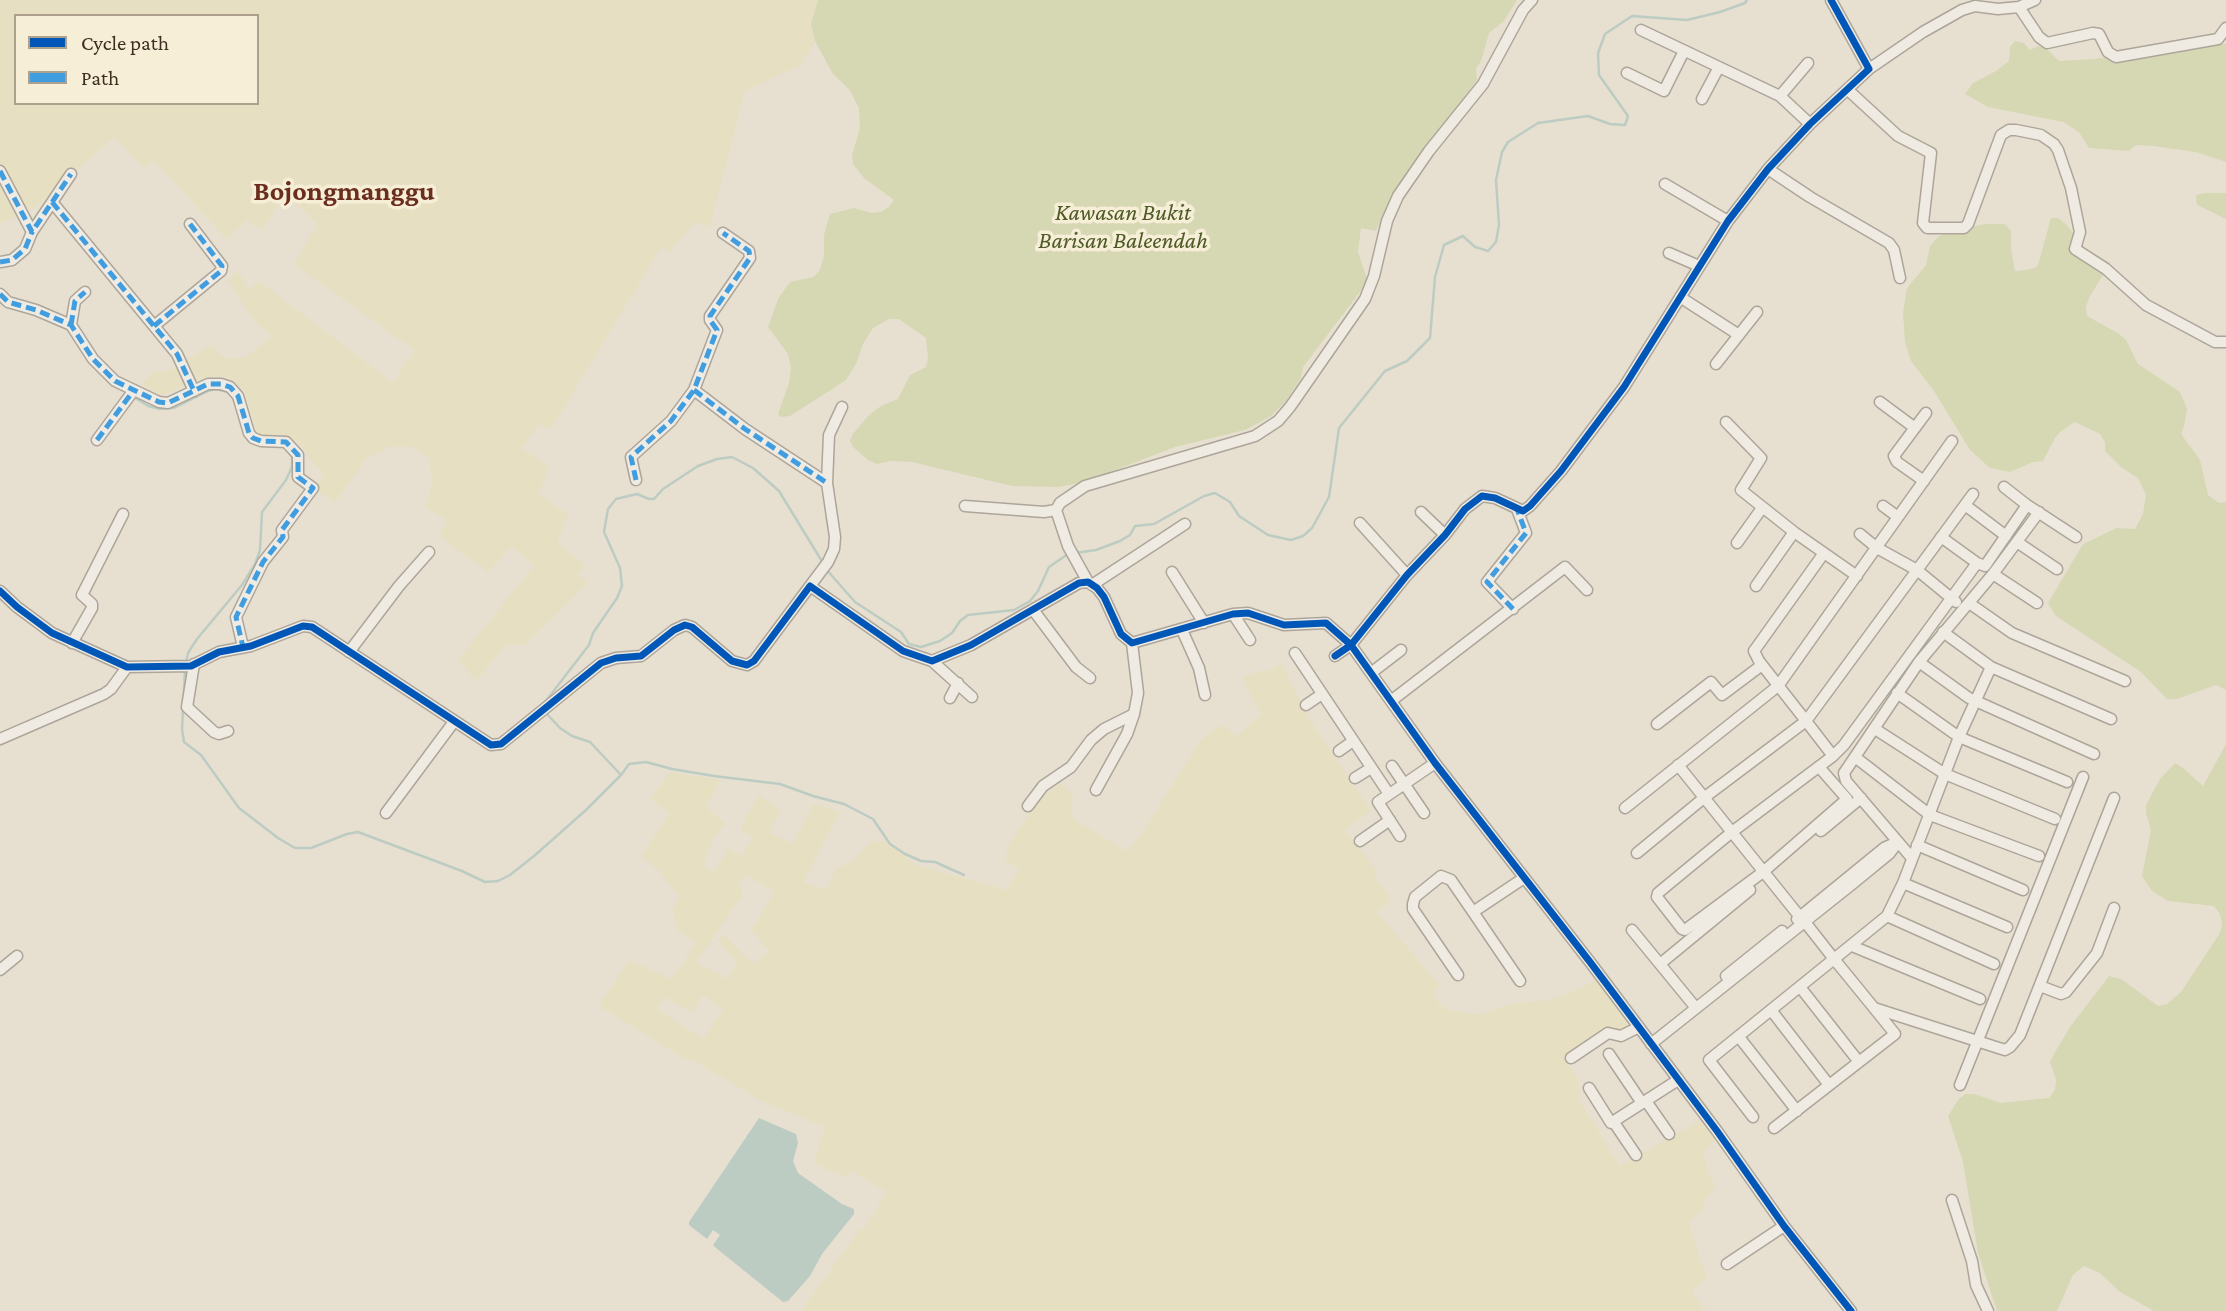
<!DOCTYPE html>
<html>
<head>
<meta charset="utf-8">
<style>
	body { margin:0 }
	#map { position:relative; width:2226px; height:1311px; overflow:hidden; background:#e7e0d1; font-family:"Crimson Pro",serif }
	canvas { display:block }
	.legend { position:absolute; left:14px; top:14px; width:245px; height:91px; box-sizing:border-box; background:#f7eed8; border:2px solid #ada18e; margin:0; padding:9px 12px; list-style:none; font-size:21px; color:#3d2e20 }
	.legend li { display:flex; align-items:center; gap:14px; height:35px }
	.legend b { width:35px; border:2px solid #ada18e }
</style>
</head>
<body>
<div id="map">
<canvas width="2226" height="1311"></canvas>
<ul class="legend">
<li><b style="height:9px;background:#0057b8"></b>Cycle path</li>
<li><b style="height:9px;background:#3f9de0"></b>Path</li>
</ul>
</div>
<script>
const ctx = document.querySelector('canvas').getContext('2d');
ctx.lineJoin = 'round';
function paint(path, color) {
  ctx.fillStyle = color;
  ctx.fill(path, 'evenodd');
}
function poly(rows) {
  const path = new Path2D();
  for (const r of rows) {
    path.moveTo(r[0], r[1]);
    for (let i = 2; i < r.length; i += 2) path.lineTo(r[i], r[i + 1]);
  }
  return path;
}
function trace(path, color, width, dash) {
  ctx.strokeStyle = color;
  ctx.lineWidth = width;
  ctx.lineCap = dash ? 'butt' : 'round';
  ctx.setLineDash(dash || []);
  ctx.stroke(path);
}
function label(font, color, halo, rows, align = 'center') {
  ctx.font = font + ' "Crimson Pro",serif';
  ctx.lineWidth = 7;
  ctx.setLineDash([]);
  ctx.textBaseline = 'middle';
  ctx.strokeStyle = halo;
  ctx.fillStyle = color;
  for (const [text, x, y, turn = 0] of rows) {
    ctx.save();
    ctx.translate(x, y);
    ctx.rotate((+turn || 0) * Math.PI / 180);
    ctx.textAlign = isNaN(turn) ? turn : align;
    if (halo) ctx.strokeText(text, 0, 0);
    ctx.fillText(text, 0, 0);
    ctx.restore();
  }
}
const farmland = poly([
	[0,0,818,0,811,24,815,41,803,64,745,91,710,227,695,222,669,253,662,246,551,429,538,424,522,448,550,468,538,494,569,515,557,541,585,565,578,575,588,583,525,645,507,645,476,681,458,660,534,565,512,547,488,572,439,536,447,520,426,508,432,483,429,459,411,446,390,447,368,457,335,502,315,490,324,473,309,459,302,446,290,437,258,434,244,391,227,377,207,377,160,396,142,384,153,371,171,370,211,345,225,358,245,358,271,336,255,322,228,281,237,271,250,289,259,281,393,383,414,350,294,264,317,223,285,194,262,231,247,220,227,240,154,160,145,169,114,137,37,206,0,224],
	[16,16,257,16,257,103,16,103],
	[1281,663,1312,723,1371,810,1345,831,1378,872,1374,876,1391,899,1377,912,1440,985,1437,987,1434,996,1439,1004,1448,1010,1474,1014,1484,1013,1510,1004,1550,1000,1596,981,1628,1025,1620,1032,1607,1030,1598,1033,1571,1054,1567,1062,1579,1081,1580,1101,1620,1166,1700,1120,1716,1139,1703,1153,1708,1171,1716,1187,1703,1202,1706,1208,1688,1222,1707,1278,1692,1290,1705,1311,801,1311,859,1230,864,1229,886,1192,852,1171,847,1178,814,1163,825,1127,761,1101,698,1063,682,1057,599,1006,629,960,672,979,696,943,676,929,677,923,672,910,680,896,658,870,641,856,669,814,650,799,670,772,721,780,706,807,725,823,713,840,703,865,714,872,728,848,742,856,753,837,740,829,759,795,781,809,769,832,792,844,814,804,840,811,803,882,826,890,836,869,853,861,871,842,885,841,916,865,1007,890,1019,869,1005,860,1009,844,1038,801,1060,783,1073,794,1071,810,1074,819,1126,851,1143,832,1199,742,1212,730,1223,725,1237,736,1261,714,1243,681,1244,676,1263,670,1269,671],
	[746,875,774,892,751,930,769,951,753,963,723,934,718,940,737,964,727,979,699,964,697,961,743,894,739,884],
	[703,995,723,1009,703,1039,657,1009,665,997,692,1013]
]);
const green = poly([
	[818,0,1517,0,1504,21,1489,33,1481,61,1476,69,1477,80,1394,191,1376,231,1361,228,1358,252,1367,279,1363,288,1303,367,1301,378,1285,402,1271,416,1245,430,1175,447,1084,482,1059,487,1012,486,912,462,890,461,877,464,868,460,853,447,850,441,852,435,868,416,881,406,898,399,910,375,926,367,928,358,926,338,899,319,889,319,873,328,863,344,856,364,846,380,790,416,781,417,778,414,789,383,791,368,788,354,768,327,778,299,790,282,814,277,820,270,824,256,824,235,830,214,854,208,872,213,881,212,889,207,894,200,864,178,853,164,852,155,860,128,859,108,849,89,833,74,815,41,811,24],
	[2015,41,2024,43,2030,50,2038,46,2046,48,2059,61,2094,59,2183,45,2226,44,2226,162,2196,152,2153,146,2136,145,2129,151,2089,148,2079,132,2063,122,1988,107,1965,94,1973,83,1996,71,2009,61,2010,47],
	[2205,193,2226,193,2226,219,2197,205,2196,195],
	[2051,218,2058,218,2066,224,2084,247,2110,263,2089,298,2086,307,2087,316,2119,334,2126,340,2138,364,2180,392,2187,409,2184,426,2181,434,2200,460,2208,495,2219,503,2226,502,2226,690,2216,685,2177,699,2167,699,2141,672,2056,616,2048,603,2083,544,2117,528,2135,529,2143,514,2146,495,2138,478,2122,468,2105,451,2105,442,2100,434,2075,422,2061,431,2055,438,2043,461,2033,462,2010,472,1990,468,1970,450,1934,391,1911,361,1905,342,1903,313,1907,288,1926,265,1930,246,1939,236,1955,230,1985,224,2005,224,2011,231,2011,249,2015,271,2026,270,2035,268,2038,265],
	[2226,744,2226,1311,2154,1311,2120,1292,2100,1273,2084,1266,2073,1275,2057,1311,1997,1311,1978,1253,1963,1162,1948,1116,1958,1100,1965,1094,1974,1094,2001,1103,2049,1098,2055,1090,2056,1080,2050,1062,2054,1054,2070,1027,2109,976,2121,979,2158,1006,2167,1004,2181,992,2220,933,2222,924,2220,914,2214,906,2168,901,2152,891,2142,876,2151,830,2146,813,2146,805,2160,779,2175,763,2183,768,2203,786]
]);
const water = poly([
	[759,1118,796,1134,798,1143,793,1161,798,1173,842,1204,854,1209,854,1214,822,1254,810,1276,788,1301,783,1302,716,1248,713,1245,720,1235,713,1230,707,1239,689,1225,689,1222]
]);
const stream = poly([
	[134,397,148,406,160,409,174,408,208,391,216,389,228,392],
	[1075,553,1096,550,1120,541,1130,535,1135,526,1154,524,1204,496,1215,493,1230,502,1239,516,1268,535,1291,540,1303,536,1312,528,1329,497,1339,428,1385,371,1407,361,1430,338,1435,277,1444,245,1463,236,1475,247,1488,251,1496,242,1499,225,1496,180,1502,152,1508,142,1538,123,1588,116,1610,124,1625,125,1628,116,1599,75,1598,53,1605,34,1632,16,1687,20,1720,12,1745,3,1747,0],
	[826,569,855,602,901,632,909,644,921,647,940,641,952,633,960,621,968,615,1014,610,1030,601,1038,591,1049,567,1068,554],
	[186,663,188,653,197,639,242,585,255,564,260,550,262,512,286,480,292,467,292,454],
	[185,670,182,729,184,742,201,755,239,808,278,838,295,848,311,848,347,834,358,832,462,871,485,882,498,881,510,875,534,856,586,810,621,775,590,742,572,736,560,728,545,712],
	[542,706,589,645,593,633,617,598,622,586,620,568,604,532,608,509,616,499,637,494,649,499,654,499,663,489,698,466,717,459,732,457,753,468,779,491,823,563],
	[621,775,629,764,646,762,672,769,714,776,780,784,813,796,844,804,873,819,890,844,905,854,921,861,935,862,964,875]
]);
const minor = poly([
	[2019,7,2039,37,2047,43,2093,33,2099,34,2108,52,2116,57,2218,39,2226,28],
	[1641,30,1780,96,1810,124],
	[1869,69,1923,32,1962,10,1975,6,1998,9,2019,7,2035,0],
	[1627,73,1664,91,1684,51],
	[1848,90,1898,136,1931,153,1923,223,1927,228,1964,228,1968,224,2001,135,2009,130,2016,130,2041,135,2054,144,2058,150,2071,188,2080,232,2075,249,2106,269,2146,305,2215,342,2226,342],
	[1780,96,1808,63],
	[1702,99,1719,67],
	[1768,169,1810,197,1889,243,1894,250,1900,278],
	[0,171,32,232,71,174],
	[1665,184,1728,221],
	[52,202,177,354,194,391],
	[1669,253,1699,266],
	[0,262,12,260,25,249,32,232],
	[0,294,8,302,36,310,71,325,93,359,115,381,159,402,168,403,208,384,221,384,230,387,238,396,249,433,253,438,261,441,286,442,298,455,298,477,313,488,282,530,283,537,263,562,236,617,243,647],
	[1680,297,1739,335],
	[71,325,75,301,85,292],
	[154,326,221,271,222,266,190,224],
	[1716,364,1757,312],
	[694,390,745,429,827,483],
	[1880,402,1915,428],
	[1726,422,1761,458,1741,490,1794,532,1857,576],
	[97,440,134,390],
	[636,480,631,457,671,421,694,390,717,330,710,320,710,316,750,258,749,251,723,233],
	[1924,481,1897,462,1894,456,1926,413],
	[2004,487,2027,505],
	[1965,505,2006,536],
	[965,506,1044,512,1056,510],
	[1883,506,1898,517],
	[1421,512,1445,535],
	[1360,523,1407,575],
	[1860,534,1877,548,1917,570,1956,602],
	[1941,537,1977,563],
	[2017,542,2057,569],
	[1737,543,1762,508],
	[1172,572,1204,623],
	[1993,574,2037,603],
	[1088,582,1068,546,1056,510,1060,503,1085,486,1255,436,1278,421,1290,407,1365,299,1374,276,1387,221,1398,196,1429,151,1483,84,1523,10,1532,0],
	[1092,585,1185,524],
	[810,586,828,562,834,549,835,537,827,483,829,435,842,407],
	[1756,586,1794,532],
	[0,591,17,607,52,633,127,667,191,666,219,652,251,646,303,626,312,627,491,745,501,744,601,663,616,658,641,656,674,630,685,625,692,627,732,661,747,665,754,661,810,586,903,651,932,661,971,645,1079,583,1088,582,1097,588,1104,597,1121,634,1132,643,1233,614,1248,613,1284,625,1326,623,1351,645,1435,763,1590,962,1717,1131,1784,1226,1851,1311],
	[1969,603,2012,633,2125,681],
	[1513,609,1487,582,1526,533,1517,509],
	[1034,611,1076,667,1090,678],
	[1233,614,1250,640],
	[1182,630,1199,668,1205,695],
	[1943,632,1991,667,2111,719],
	[72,643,92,608,92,604,82,595,123,514],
	[349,652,399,586,429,552],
	[1295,653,1389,794],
	[1335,656,1351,645,1407,575,1445,535,1465,509,1482,496,1495,498,1523,511,1530,506,1561,471,1624,387,1728,221,1768,169,1810,124,1869,69,1831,0],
	[932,661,972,697],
	[1919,662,1969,698,2094,754],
	[194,664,187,707,214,732,219,734,228,731],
	[1371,673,1401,650],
	[1897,693,1959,737,2067,782],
	[950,698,958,683],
	[1391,701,1565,567,1587,590],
	[1306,705,1322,694],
	[1657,724,1711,682,1722,695,1762,665],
	[1875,729,1945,774,2055,819],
	[0,739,104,694,111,689,127,667],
	[1339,751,1353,741],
	[1833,756,1806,721,1973,494],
	[1855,757,1930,815,2039,856],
	[1678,765,1800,917],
	[1392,766,1424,813],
	[1819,767,1847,799,1763,872,1685,930,1682,929,1657,897,1658,893,1732,832,1833,756,1844,745,1977,563,1985,566,2027,505,2076,537],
	[1355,778,1371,768],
	[1096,790,1127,734,1134,714,1138,693,1132,643],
	[1028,806,1043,786,1071,767,1091,740,1104,729,1134,714],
	[1625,808,1778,686,1952,441],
	[386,813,453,723],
	[1821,831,1861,798],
	[1400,836,1378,802,1435,763],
	[1360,841,1390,820],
	[1917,845,2023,890],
	[1637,853,1705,797,1806,721,1759,661,1754,651,1824,553],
	[1911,857,1846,781,1844,773,1919,662,1993,574,2039,512],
	[1903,883,2007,927],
	[1887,916,1994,964],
	[1797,919,1884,848,1895,843],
	[1805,922,1834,959,1887,916,1903,883,1959,737,1991,667],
	[1632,930,1696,1008],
	[1852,946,1980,999],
	[1660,964,1750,890],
	[0,970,17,956],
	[1458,975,1413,909,1413,904,1415,897,1441,876,1451,880,1473,912],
	[1726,976,1782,931],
	[1520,981,1473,912,1524,878],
	[2040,986,2061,994,2066,992,2097,953,2114,908],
	[1800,987,1859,1062],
	[1771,1010,1829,1085],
	[1739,1037,1797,1111],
	[1651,1044,1851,885,1889,854,1898,842],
	[1609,1054,1642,1103],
	[1571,1058,1608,1033,1621,1036,1639,1027],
	[1960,1085,2083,777],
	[1589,1088,1611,1123,1678,1080],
	[1646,1101,1669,1134],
	[1753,1117,1709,1060,1834,959,1874,1008,2005,1050,2010,1047,2020,1035,2114,798],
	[1613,1121,1636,1155],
	[1774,1128,1895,1034,1874,1008],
	[1952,1200,1972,1261,1976,1285,1988,1311],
	[1727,1264,1784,1226]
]);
const quiet = poly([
	[0,171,32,232,71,174],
	[52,202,177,354,194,391],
	[0,262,12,260,25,249,32,232],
	[0,294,8,302,36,310,71,325,93,359,115,381,159,402,168,403,208,384,221,384,230,387,238,396,249,433,253,438,261,441,286,442,298,455,298,477,313,488,282,530,283,537,263,562,236,617,243,647],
	[71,325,75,301,85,292],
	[154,326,221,271,222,266,190,224],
	[694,390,745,429,827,483],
	[97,440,134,390],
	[636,480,631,457,671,421,694,390,717,330,710,320,710,316,750,258,749,251,723,233],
	[1513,609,1487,582,1526,533,1517,509]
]);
const cycleway = poly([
	[0,591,17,607,52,633,127,667,191,666,219,652,251,646,303,626,312,627,491,745,501,744,601,663,616,658,641,656,674,630,685,625,692,627,732,661,747,665,754,661,810,586,903,651,932,661,971,645,1079,583,1088,582,1097,588,1104,597,1121,634,1132,643,1233,614,1248,613,1284,625,1326,623,1351,645,1435,763,1590,962,1717,1131,1784,1226,1851,1311],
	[1335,656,1351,645,1407,575,1445,535,1465,509,1482,496,1495,498,1523,511,1530,506,1561,471,1624,387,1728,221,1768,169,1810,124,1869,69,1831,0]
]);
const parkNames = [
	["Kawasan Bukit",1123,213],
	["Barisan Baleendah",1123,241]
];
const quarterNames = [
	["Bojongmanggu",344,191]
];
paint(farmland, '#e6dfc2');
paint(green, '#d6d7b3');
paint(water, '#bcccc2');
trace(stream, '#bcccc2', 2.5);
trace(minor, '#ada599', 13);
trace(minor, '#efebe3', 10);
trace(quiet, '#3f9de0', 5, [10, 5]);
trace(cycleway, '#0057b8', 7);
label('italic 24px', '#4d5a26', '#f7eed8', parkNames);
label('bold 28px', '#6b2e1e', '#f7eed8', quarterNames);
</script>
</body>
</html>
